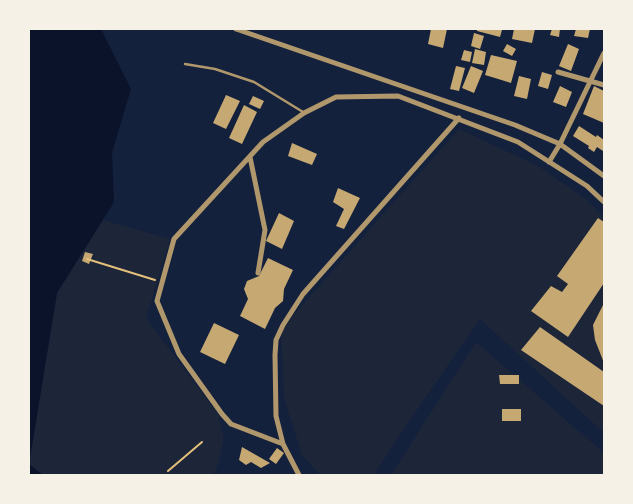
<!DOCTYPE html>
<html>
<head>
<meta charset="utf-8">
<style>
	body { margin:0 }
	#map { position:relative; width:633px; height:504px; overflow:hidden; background:#14213d; font-family:"Roboto Serif",serif }
	canvas { display:block }
	.frame { position:absolute; inset:0; border:30px solid #f6f1e7; pointer-events:none }
</style>
</head>
<body>
<div id="map">
<canvas width="633" height="504"></canvas>
<div class="frame"></div>
</div>
<script>
const ctx = document.querySelector('canvas').getContext('2d');
ctx.lineJoin = 'round';
function paint(path, color) {
  ctx.fillStyle = color;
  ctx.fill(path, 'evenodd');
}
function poly(rows) {
  const path = new Path2D();
  for (const r of rows) {
    path.moveTo(r[0], r[1]);
    for (let i = 2; i < r.length; i += 2) path.lineTo(r[i], r[i + 1]);
  }
  return path;
}
function trace(path, color, width, dash) {
  ctx.strokeStyle = color;
  ctx.lineWidth = width;
  ctx.lineCap = dash ? 'butt' : 'round';
  ctx.setLineDash(dash || []);
  ctx.stroke(path);
}
const green = poly([
	[459,129,538,166,586,199,604,217,604,433,480,319,401,433,374,475,320,475,302,455,284,398,281,329],
	[103,220,170,239,146,318,218,414,224,439,216,471,212,475,43,475,29,464,57,293],
	[476,342,604,453,604,475,391,475]
]);
const water = poly([
	[29,29,101,29,131,89,112,153,114,202,57,293,29,464,43,475,29,475]
]);
const building = poly([
	[431,29,447,29,443,48,428,44],
	[477,29,499,29,502,30,500,37,477,31],
	[514,29,535,29,532,43,512,39],
	[552,29,560,29,559,37,550,35],
	[576,29,590,29,588,38,574,36],
	[474,33,484,36,480,49,471,46],
	[507,44,516,49,512,56,503,51],
	[568,44,579,49,571,71,559,66],
	[475,49,486,52,484,65,472,63],
	[464,50,472,52,470,62,461,60],
	[491,55,517,61,511,83,495,78,497,68,495,78,485,75],
	[456,66,465,68,459,91,450,89],
	[471,66,483,71,474,93,462,88],
	[542,72,552,75,548,89,538,86],
	[519,76,531,79,527,99,514,96],
	[560,86,572,92,566,107,553,102],
	[594,86,604,91,604,123,583,114],
	[226,95,240,101,226,129,213,123],
	[253,96,264,101,260,109,249,104],
	[244,105,257,112,242,144,229,138],
	[579,126,596,137,597,135,604,140,603,151,597,147,594,152,588,148,589,146,573,136],
	[292,143,317,154,312,165,288,156],
	[338,188,360,198,344,229,336,226,344,209,333,202],
	[279,213,294,221,282,249,266,241],
	[598,218,604,222,604,283,568,337,531,311,551,286,562,292,568,284,557,276],
	[85,252,93,254,89,264,82,261],
	[268,258,293,270,284,289,283,301,275,308,265,329,240,316,248,299,244,289,247,281,259,276],
	[604,303,604,363,595,340,593,325],
	[214,323,239,335,225,364,200,352],
	[540,327,604,372,604,406,521,350],
	[499,375,519,375,519,384,500,384],
	[502,409,521,409,521,421,502,421],
	[242,447,270,463,261,468,251,462,246,465,239,460],
	[277,448,284,453,276,464,269,459]
]);
const path = poly([
	[87,259,155,280],
	[168,471,202,442]
]);
const service = poly([
	[185,64,215,69,254,82,303,112]
]);
const minor = poly([
	[236,29,515,125,560,144,604,176],
	[558,72,604,85],
	[250,157,265,230,258,273],
	[549,162,560,144,604,53],
	[283,444,231,424,222,414,179,354,157,301,174,239,263,142,304,113,336,97,398,96,518,142,587,186,604,202],
	[299,475,283,444,276,416,275,355,276,340,283,325,303,294,459,118]
]);
paint(green, '#1d2539');
paint(water, '#0b132b');
paint(building, '#c6a872');
trace(path, '#e5c07b', 2);
trace(service, '#b1986c', 2.5);
trace(minor, '#b1986c', 5);
</script>
</body>
</html>
